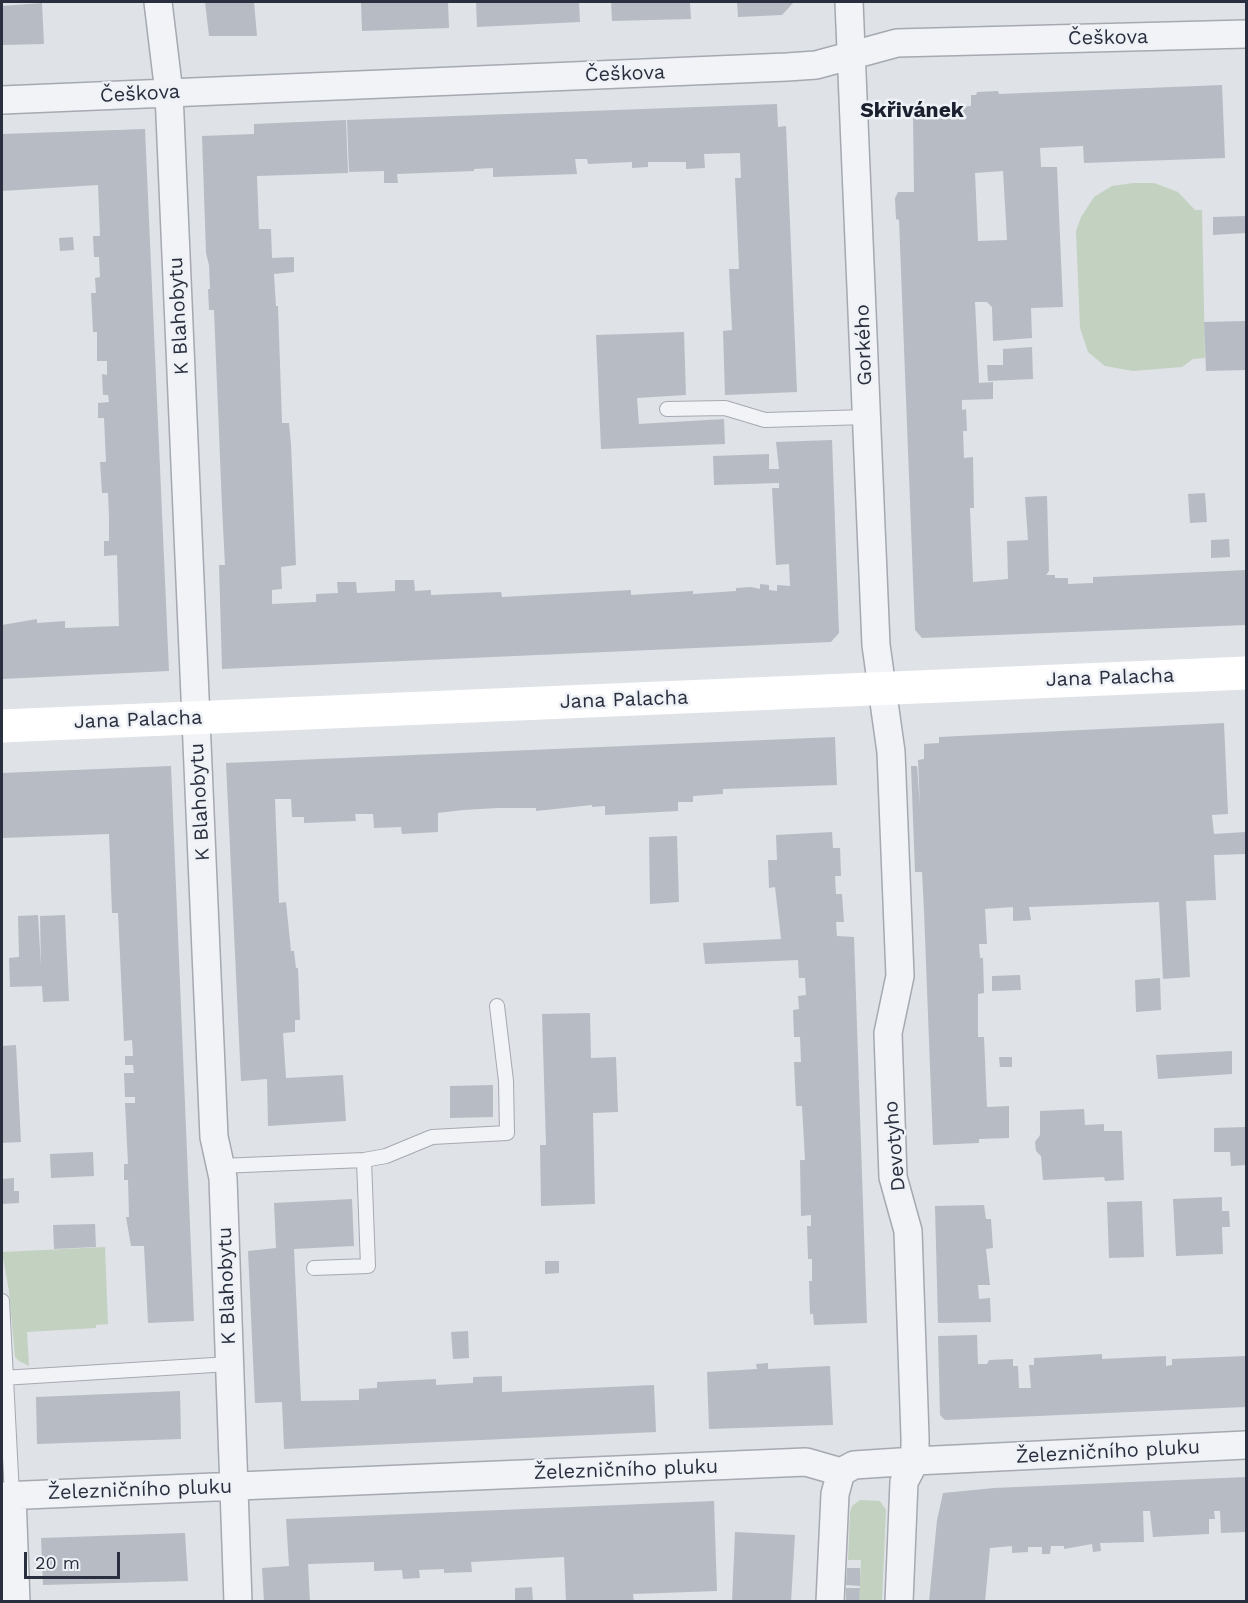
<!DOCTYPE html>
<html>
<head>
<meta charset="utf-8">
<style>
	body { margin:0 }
	#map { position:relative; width:1248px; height:1603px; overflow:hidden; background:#dfe2e7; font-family:"Work Sans",sans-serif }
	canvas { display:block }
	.frame { position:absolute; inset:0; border:3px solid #292f3e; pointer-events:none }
	.scale { position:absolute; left:24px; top:1552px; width:96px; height:27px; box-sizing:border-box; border:3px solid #292f3e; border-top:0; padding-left:8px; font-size:18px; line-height:21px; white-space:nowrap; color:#292f3e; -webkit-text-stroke:4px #eef1f5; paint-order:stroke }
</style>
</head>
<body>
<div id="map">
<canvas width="1248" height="1603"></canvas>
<div class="frame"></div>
<div class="scale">20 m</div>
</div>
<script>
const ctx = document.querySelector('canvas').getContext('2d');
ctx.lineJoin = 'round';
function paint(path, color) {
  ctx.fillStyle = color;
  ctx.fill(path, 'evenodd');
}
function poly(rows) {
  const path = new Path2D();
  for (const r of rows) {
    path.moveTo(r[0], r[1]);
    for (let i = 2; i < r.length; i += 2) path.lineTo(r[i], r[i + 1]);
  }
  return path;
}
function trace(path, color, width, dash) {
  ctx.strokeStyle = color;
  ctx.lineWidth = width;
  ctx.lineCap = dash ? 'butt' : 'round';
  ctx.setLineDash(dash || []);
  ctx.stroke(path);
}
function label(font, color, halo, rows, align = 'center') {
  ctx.font = font + ' "Work Sans",sans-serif';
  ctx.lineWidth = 5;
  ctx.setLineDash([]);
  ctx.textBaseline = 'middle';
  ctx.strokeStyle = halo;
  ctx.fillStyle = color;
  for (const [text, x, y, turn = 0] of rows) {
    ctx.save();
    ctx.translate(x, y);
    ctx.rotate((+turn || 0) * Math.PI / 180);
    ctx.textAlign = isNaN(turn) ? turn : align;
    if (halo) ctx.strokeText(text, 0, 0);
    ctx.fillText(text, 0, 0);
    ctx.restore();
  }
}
const green = poly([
	[1133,183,1154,183,1178,192,1195,210,1202,210,1205,358,1193,359,1182,367,1133,371,1105,366,1088,352,1080,328,1076,231,1081,217,1094,197,1112,186],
	[105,1247,108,1324,96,1325,96,1328,27,1332,29,1366,19,1361,15,1357,9,1291,2,1252],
	[860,1500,880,1501,886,1510,882,1601,859,1601,861,1560,848,1560,850,1512,852,1506]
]);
const building = poly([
	[205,2,254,2,257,36,209,36],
	[361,2,448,2,449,28,362,31],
	[476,2,579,2,580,22,477,27],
	[611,2,690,2,691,19,612,21],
	[737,2,794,2,782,15,738,17],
	[42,3,44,44,2,45,2,6],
	[1222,85,1225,158,1084,163,1083,146,1040,148,1041,167,1057,167,1063,307,1031,308,1032,338,993,341,992,307,987,302,975,302,979,383,993,382,993,399,962,400,962,410,966,409,967,431,963,431,964,458,973,457,974,508,970,508,973,582,1008,579,1007,541,1028,540,1025,497,1047,496,1049,571,1046,575,1055,575,1055,578,1068,578,1068,584,1093,583,1093,577,1246,570,1246,625,922,638,915,630,899,220,896,219,895,198,898,192,914,192,913,117,918,114,957,111,957,107,971,106,971,95,976,95,977,92,998,91,999,94],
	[1003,171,1007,240,978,241,975,173],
	[777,104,778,127,786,126,797,392,725,395,723,331,732,330,729,269,739,269,735,178,741,178,740,153,704,154,705,168,686,169,686,162,648,162,648,167,632,168,632,162,588,164,587,159,575,159,577,174,493,177,493,168,474,169,474,171,397,174,398,183,384,183,384,171,349,172,347,120],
	[346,120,348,173,257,176,259,229,271,229,272,258,294,257,294,272,274,274,276,306,278,306,282,423,289,423,291,444,296,565,281,567,282,589,272,590,272,604,316,602,316,594,338,593,337,582,356,582,357,593,395,591,395,580,414,580,415,591,431,590,431,595,501,592,502,597,631,590,631,595,693,591,693,594,736,591,736,588,751,587,760,589,760,584,769,585,769,590,777,591,777,585,790,586,789,564,776,565,772,488,779,488,779,483,714,485,713,456,769,454,769,469,779,469,776,442,832,440,839,633,831,642,222,669,219,565,225,565,222,507,214,310,209,310,208,289,210,289,209,265,206,253,202,136,254,134,254,124],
	[145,129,169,671,2,679,2,625,37,619,37,623,65,621,65,628,119,626,117,555,104,556,104,541,109,541,109,517,108,493,102,493,100,462,106,462,104,418,98,418,98,403,109,402,108,395,103,395,102,374,107,375,107,361,97,361,97,332,93,332,91,293,96,293,95,278,100,277,99,257,94,257,93,236,100,236,98,185,2,191,2,134],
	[1246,216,1246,233,1213,235,1213,217],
	[73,237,74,250,60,251,59,238],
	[1246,321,1246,370,1206,371,1204,322],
	[684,332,686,395,637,398,639,424,724,419,725,444,601,449,596,335],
	[1032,347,1033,379,988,381,987,365,1003,365,1003,349],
	[1205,493,1207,522,1190,523,1188,494],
	[1229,539,1230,557,1211,558,1211,540],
	[1224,723,1228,814,1212,815,1214,834,1245,832,1246,854,1214,855,1216,900,1186,901,1190,977,1163,979,1159,902,1029,907,1031,920,1013,921,1013,907,985,909,987,944,979,944,980,958,983,958,984,993,978,994,978,1037,984,1037,987,1107,1009,1106,1009,1138,979,1139,979,1143,933,1145,924,911,922,872,915,872,911,766,917,766,920,807,918,760,924,759,924,744,939,743,939,737],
	[835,737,837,785,723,789,723,794,693,796,693,802,678,802,678,811,605,815,605,806,592,807,592,805,536,811,536,808,497,808,463,810,438,813,438,832,402,834,401,827,374,828,373,814,355,814,356,821,304,823,304,817,292,817,291,799,275,799,279,903,286,902,291,951,294,951,296,968,298,968,300,1020,295,1020,295,1032,283,1033,286,1078,343,1075,346,1121,268,1126,267,1079,241,1081,226,763],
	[171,766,194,1321,148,1323,144,1246,131,1246,126,1217,129,1217,128,1180,124,1180,124,1164,128,1164,125,1103,135,1103,135,1097,125,1097,124,1073,134,1073,133,1065,125,1065,125,1056,133,1056,132,1040,124,1041,118,913,112,913,109,834,2,838,2,773],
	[832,832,833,848,840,848,841,876,835,876,836,894,842,894,844,922,836,922,837,936,854,937,867,1323,814,1325,813,1314,810,1314,809,1281,812,1281,812,1259,808,1259,807,1226,811,1226,811,1215,801,1216,800,1160,805,1160,802,1106,796,1106,794,1062,801,1062,800,1037,794,1037,793,1010,799,1009,798,996,806,995,805,978,799,978,798,960,705,964,703,943,781,939,775,887,769,888,768,860,777,860,776,835],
	[677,836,679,902,650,904,649,837],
	[38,915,41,967,40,916,65,915,69,1001,43,1002,42,986,10,987,9,958,19,957,18,916],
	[1020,975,1021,990,992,991,992,976],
	[1160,978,1161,1010,1136,1012,1135,980],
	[590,1013,591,1058,616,1057,618,1112,593,1113,595,1204,541,1206,540,1145,546,1145,542,1014],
	[16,1045,21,1142,2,1143,2,1046],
	[1232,1051,1232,1074,1158,1079,1156,1055],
	[999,1057,1012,1057,1012,1067,1000,1067],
	[493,1085,493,1117,450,1118,450,1086],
	[1084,1109,1085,1125,1104,1124,1104,1131,1122,1131,1124,1180,1105,1181,1104,1177,1043,1180,1041,1156,1036,1151,1035,1142,1040,1135,1040,1111],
	[1245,1127,1246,1165,1231,1166,1230,1152,1214,1152,1214,1128],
	[93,1152,94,1176,51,1178,50,1154],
	[14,1178,14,1191,19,1191,19,1203,2,1204,2,1179],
	[1222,1197,1222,1211,1229,1211,1230,1227,1222,1227,1223,1254,1176,1256,1173,1199],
	[352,1199,354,1246,294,1249,301,1401,359,1400,359,1389,377,1388,377,1382,436,1379,436,1385,454,1384,473,1383,473,1377,502,1376,502,1392,654,1385,656,1432,284,1449,282,1402,255,1403,248,1251,276,1248,274,1203],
	[1142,1201,1144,1257,1109,1258,1107,1202],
	[984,1205,986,1219,991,1219,993,1248,986,1249,990,1285,978,1285,979,1299,990,1298,991,1322,938,1323,935,1206],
	[95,1224,96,1247,54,1249,53,1225],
	[545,1261,559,1261,559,1273,545,1274],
	[468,1331,469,1358,453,1359,451,1332],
	[977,1335,978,1364,987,1364,989,1360,1013,1359,1013,1366,1018,1366,1019,1388,1031,1388,1029,1365,1034,1365,1034,1358,1102,1354,1102,1359,1166,1356,1166,1366,1172,1365,1172,1359,1246,1356,1246,1407,945,1420,940,1415,938,1336],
	[768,1363,768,1369,830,1366,833,1425,709,1429,707,1372,757,1369,756,1364],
	[180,1391,181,1439,37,1444,36,1397],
	[1246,1477,1246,1532,1221,1533,1220,1511,1214,1511,1215,1519,1209,1519,1209,1534,1153,1537,1150,1511,1143,1511,1144,1542,1100,1543,1101,1551,1093,1552,1092,1544,1064,1549,1064,1546,1051,1546,1050,1554,1042,1554,1042,1547,1028,1547,1028,1552,1012,1553,1012,1546,990,1548,985,1602,929,1602,937,1520,943,1493,994,1488],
	[714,1501,717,1591,633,1594,634,1602,566,1602,564,1557,471,1562,472,1572,444,1573,444,1569,419,1570,420,1578,403,1579,402,1570,374,1571,374,1562,308,1564,310,1602,264,1602,262,1568,289,1566,286,1519],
	[735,1532,795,1535,791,1602,732,1602],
	[185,1533,188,1581,43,1585,41,1538],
	[847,1568,860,1568,860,1586,846,1585],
	[532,1587,533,1602,515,1602,515,1588],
	[846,1588,860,1588,859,1602,846,1602]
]);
const lane = poly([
	[667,409,725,408,765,420,867,417],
	[220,1166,364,1160,386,1156,432,1137,507,1133,506,1081,497,1006],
	[314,1268,368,1266,364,1160],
	[2,1301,12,1495],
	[2,1378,230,1364]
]);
const street = poly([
	[158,2,169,93,214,1137,223,1178,238,1602],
	[849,2,876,645,891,752,900,976,888,1033,893,1177,908,1231,915,1437,915,1461,904,1482,899,1602],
	[2,100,787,67,816,65,897,43,1246,34],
	[841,1472,854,1465,915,1461,1246,1445],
	[12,1495,16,1602],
	[2,1496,806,1462,841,1472],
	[830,1602,835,1494,841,1472]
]);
const secondary = poly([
	[2,726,1246,673]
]);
const streetNames = [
	["Češkova",1108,38,-1],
	["Češkova",625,74,-2],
	["Češkova",140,94,-3],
	["K Blahobytu",179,316,-93],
	["Gorkého",864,345,-92],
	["Jana Palacha",1110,678,-2],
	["Jana Palacha",624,700,-2],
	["Jana Palacha",138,720,-2],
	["K Blahobytu",200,802,-93],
	["Devotyho",895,1146,-95],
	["K Blahobytu",227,1286,-92],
	["Železničního pluku",1108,1452,-3],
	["Železničního pluku",626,1470,-2],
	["Železničního pluku",140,1490,-2]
];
const neighbourhoodNames = [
	["Skřivánek",912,111]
];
paint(green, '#c3d1c1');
paint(building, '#b7bbc4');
trace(lane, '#a5a9b1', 16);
trace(street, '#a5a9b1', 30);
trace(lane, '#f2f3f6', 14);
trace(street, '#f2f3f6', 27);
trace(secondary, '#fff', 33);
label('20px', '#292f3e', '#eef1f5', streetNames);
label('bold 21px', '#1b202e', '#eef1f5', neighbourhoodNames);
</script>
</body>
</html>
